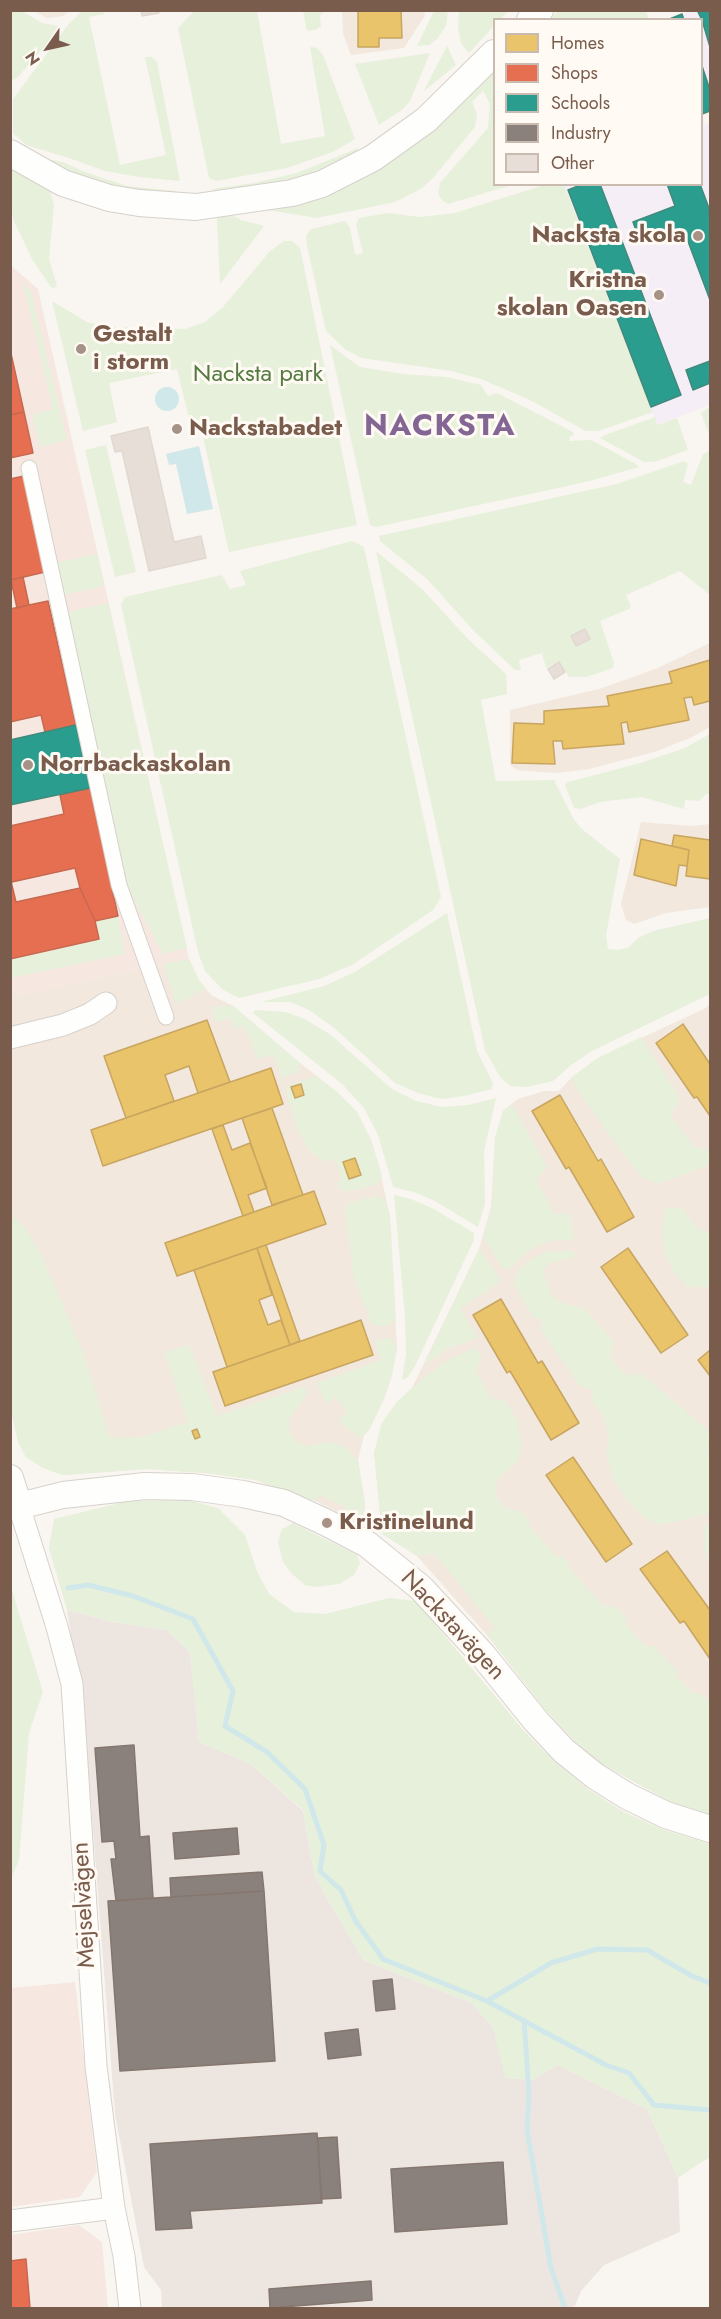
<!DOCTYPE html>
<html>
<head>
<meta charset="utf-8">
<style>
	body { margin:0 }
	#map { position:relative; width:721px; height:2319px; overflow:hidden; background:#f9f5f0; font-family:Jost,sans-serif }
	canvas { display:block }
	.frame { position:absolute; inset:0; border:12px solid #7a5c4d; pointer-events:none }
	.legend { position:absolute; left:493px; top:18px; width:210px; height:168px; box-sizing:border-box; background:#fffaf3; border:2px solid #cabbb1; margin:0; padding:8px 10px; list-style:none; font-size:18px; color:#7a5c4d }
	.legend li { display:flex; align-items:center; gap:12px; height:30px }
	.legend b { width:30px; border:2px solid #cabbb1 }
	.north { position:absolute; left:18px; top:18px; width:60px; height:60px; -webkit-text-stroke:4px #fffaf3; paint-order:stroke; rotate:236deg; font-size:16px; font-weight:700; line-height:24px; text-align:center; color:#7a5c4d }
	.north::after { content:''; display:block; margin:auto; width:21px; height:27px; background:#7a5c4d; clip-path:polygon(50% 0,100% 100%,50% 72%,0 100%) }
</style>
</head>
<body>
<div id="map">
<canvas width="721" height="2319"></canvas>
<div class="frame"></div>
<ul class="legend">
<li><b style="height:16px;background:#e9c46a"></b>Homes</li>
<li><b style="height:16px;background:#e76f51"></b>Shops</li>
<li><b style="height:16px;background:#2a9d8f"></b>Schools</li>
<li><b style="height:16px;background:#8a817c"></b>Industry</li>
<li><b style="height:16px;background:#e6ded7"></b>Other</li>
</ul>
<div class="north">N</div>
</div>
<script>
const ctx = document.querySelector('canvas').getContext('2d');
ctx.lineJoin = 'round';
function paint(path, color) {
  ctx.fillStyle = color;
  ctx.fill(path, 'evenodd');
}
function poly(rows) {
  const path = new Path2D();
  for (const r of rows) {
    if (r.length === 3) {
      path.moveTo(r[0] + r[2], r[1]);
      path.arc(r[0], r[1], r[2], 0, 2 * Math.PI);
      continue;
    }
    path.moveTo(r[0], r[1]);
    for (let i = 2; i < r.length; i += 2) path.lineTo(r[i], r[i + 1]);
  }
  return path;
}
function trace(path, color, width, dash) {
  ctx.strokeStyle = color;
  ctx.lineWidth = width;
  ctx.lineCap = dash ? 'butt' : 'round';
  ctx.setLineDash(dash || []);
  ctx.stroke(path);
}
function label(font, color, halo, rows, align = 'center') {
  ctx.font = font + ' Jost,sans-serif';
  ctx.lineWidth = 6;
  ctx.setLineDash([]);
  ctx.textBaseline = 'middle';
  ctx.strokeStyle = halo;
  ctx.fillStyle = color;
  for (const [text, x, y, turn = 0] of rows) {
    ctx.save();
    ctx.translate(x, y);
    ctx.rotate((+turn || 0) * Math.PI / 180);
    ctx.textAlign = isNaN(turn) ? turn : align;
    if (halo) ctx.strokeText(text, 0, 0);
    ctx.fillText(text, 0, 0);
    ctx.restore();
  }
}
const residential = poly([
	[34,11,70,11,63,16,47,18],
	[342,11,425,11,424,17,404,48,351,55,343,33],
	[710,643,710,727,690,738,654,752,589,769,555,773,517,770,510,765,510,710,599,689,658,668],
	[641,822,692,826,710,824,710,907,666,913,634,924,626,920,621,904],
	[189,959,199,980,211,995,233,1006,300,1063,337,1092,357,1112,371,1140,378,1162,390,1217,397,1348,392,1375,384,1399,369,1430,364,1435,358,1460,365,1503,364,1517,357,1522,316,1501,255,1480,206,1473,147,1469,63,1475,43,1468,26,1457,18,1442,10,1405,10,997],
	[710,1004,710,1816,671,1802,602,1764,573,1739,545,1709,487,1635,417,1556,382,1534,374,1453,382,1423,397,1402,412,1388,479,1249,491,1207,495,1138,503,1111,518,1099,544,1091,559,1091,572,1077,598,1058,704,1009]
]);
const commercial = poly([
	[10,265,38,289,189,959,11,997],
	[75,1982,97,2172,80,2197,11,2207,11,1988],
	[79,2225,102,2242,108,2308,11,2308,10,2235]
]);
const industrial = poly([
	[67,1610,113,1622,167,1630,190,1652,199,1742,251,1764,303,1811,315,1877,363,1960,472,2003,493,2028,506,2078,532,2080,558,2065,647,2109,678,2178,680,2232,604,2265,581,2291,575,2306,566,2308,162,2308,161,2290,144,2267,115,2114,85,1725]
]);
const education = poly([
	[690,11,710,11,710,111,702,114,702,20,667,20],
	[710,123,710,405,657,425,564,185,702,184,702,126]
]);
const green = poly([
	[11,10,22,11,42,23,58,26,45,46,17,78,11,81],
	[195,10,257,11,281,144,325,136,310,47,317,48,323,55,355,139,333,152,287,168,216,181,209,178,178,28],
	[82,11,103,11,104,14,89,17,120,165,166,155,145,57,152,57,157,62,180,181,139,177,105,171,69,158,26,145,13,133,13,99,68,25],
	[303,11,326,11,320,15,321,26,317,29,307,31],
	[434,11,448,11,446,26,437,39,429,45,417,46],
	[459,11,459,10,509,11,500,19,494,20,494,26,469,53,461,43,458,29],
	[558,11,646,11,649,19,549,19],
	[447,46,456,65,424,91,435,69],
	[430,53,410,101,403,109,379,125,355,64],
	[494,72,494,184,512,185,448,204,442,200,438,194,440,183,488,128,490,104,483,91,472,102,477,114,475,127,433,178,421,189,395,202,317,218,242,206,435,129],
	[358,148,354,155,298,181,222,196,212,189,254,183,297,173],
	[36,157,63,162,85,172,127,186,176,191,169,196,82,180],
	[10,163,50,190,54,205,49,259,57,286,54,288,51,287,32,259,14,221,11,209],
	[544,185,564,185,653,412,598,431,586,431,528,399,481,379,451,371,362,358,346,350,326,331,307,246,306,236,311,229,345,221,350,228,355,255,363,253,356,225,359,218,389,213,420,217,455,213],
	[229,213,241,220,264,226,220,284,217,220,220,214],
	[284,241,292,241,300,248,357,525,229,552,201,428,192,430,177,369,109,383,117,422,83,431,52,301,87,322,111,327,185,329,205,322,223,307,270,251],
	[23,282,31,291,67,440,40,447,32,415,53,409],
	[330,345,360,367,403,374,446,377,481,385,488,396,497,393,573,432,574,435,569,437,570,441,591,440,636,464,639,467,586,482,376,527,370,525],
	[710,407,710,437,701,413],
	[655,417,657,425,677,418,688,450,654,462,644,462,600,438,605,435],
	[106,445,136,572,115,577,85,450],
	[710,451,710,595,680,571,626,595,631,606,629,609,600,621,614,663,613,668,586,677,569,677,559,661,546,668,542,653,519,660,521,670,515,670,473,630,428,580,380,541,379,536,617,484,684,461,688,464,683,482,691,485,703,454],
	[352,541,364,547,441,897,433,910,352,965,319,979,239,998,223,990,205,971,198,952,121,605,125,597,222,575,230,589,246,585,240,571],
	[376,551,422,589,468,639,506,674,507,694,481,700,496,781,554,780,574,820,583,830,620,859,606,935,608,949,617,950,628,948,638,938,653,931,710,918,710,994,592,1051,570,1066,553,1081,527,1087,510,1086,500,1077,485,1050],
	[97,554,104,586,62,595,55,563],
	[108,603,187,948,163,954,128,888,67,612],
	[710,734,710,794,706,794,699,801,685,800,684,809,642,797,600,802,581,809,574,808,565,785,568,782,637,764,685,748],
	[447,913,477,1051,493,1083,492,1089,464,1096,442,1099,418,1093,395,1083,333,1027,309,1010,290,1002,261,1002,324,986,355,972],
	[118,916,125,954,11,978,10,959,98,940,95,921],
	[189,959,199,980,206,989,176,1004,164,964],
	[233,1006,300,1063,299,1070,296,1073,282,1078,273,1055,258,1059,244,1026,234,1028,230,1018,216,1022,211,1007],
	[255,1010,285,1012,305,1019,331,1035,392,1089,416,1101,442,1107,468,1105,496,1098,484,1151,485,1204,478,1227,435,1201,414,1192,393,1187,378,1135,364,1108,342,1084,257,1016,253,1013],
	[641,1037,680,1098,671,1116,694,1147,710,1151,710,1165,658,1184,643,1178,623,1154,576,1087,572,1077,598,1058],
	[315,1076,337,1092,357,1112,371,1140,378,1162,382,1177,376,1185,347,1192,339,1188,337,1182,342,1180,336,1160,323,1161,310,1152,296,1126,285,1087],
	[512,1104,547,1167,536,1180,555,1214,570,1213,574,1240,548,1241,530,1250,509,1269,503,1269,483,1237,492,1207,495,1138,503,1111],
	[394,1195,411,1199,434,1209,474,1233,473,1242,415,1366,408,1377,402,1380,406,1354,405,1317],
	[376,1196,386,1200,390,1217,396,1319,390,1325,381,1326,372,1324,354,1279,345,1209,348,1203],
	[665,1208,682,1208,699,1230,710,1232,710,1287,687,1287,674,1272,665,1254,662,1227],
	[10,1214,24,1226,41,1254,83,1352,110,1438,143,1437,188,1422,164,1352,189,1345,217,1416,306,1386,307,1395,289,1419,290,1432,295,1441,305,1446,332,1442,346,1448,358,1460,365,1503,364,1517,357,1522,345,1516,347,1508,320,1495,316,1501,255,1480,206,1473,147,1469,63,1475,43,1468,26,1457,18,1442,11,1405],
	[479,1249,502,1281,460,1308,478,1338,447,1349,424,1365],
	[574,1251,575,1257,550,1263,543,1271,552,1296,560,1302,586,1310,613,1341,611,1360,627,1375,642,1374,710,1432,708,1450,710,1452,710,1513,676,1522,657,1524,643,1516,625,1497,613,1479,606,1449,610,1440,603,1415,593,1403,593,1390,580,1386,542,1331,541,1319,533,1317,513,1283,520,1268,533,1258,546,1252],
	[387,1338,392,1339,397,1348,392,1375,384,1399,369,1430,364,1435,359,1437,338,1421,347,1411,335,1397,327,1404,316,1383,381,1360,375,1341],
	[476,1348,481,1358,476,1371,491,1399,500,1399,507,1403,517,1420,522,1446,518,1461,497,1479,496,1494,500,1502,506,1508,521,1512,528,1519,530,1527,556,1556,563,1556,569,1563,569,1568,604,1606,612,1605,626,1617,626,1625,645,1646,654,1646,676,1669,677,1677,693,1693,700,1694,710,1702,710,1816,671,1802,602,1764,573,1739,545,1709,487,1635,495,1628,435,1554,417,1556,382,1534,374,1453,382,1423,397,1402,426,1376,452,1358],
	[188,1500,218,1508,245,1535,257,1571,269,1594,294,1612,325,1614,389,1598,416,1601,524,1731,556,1763,586,1788,624,1812,662,1829,710,1844,710,2159,708,2158,678,2178,647,2109,558,2065,532,2080,505,2078,493,2028,472,2003,363,1960,315,1877,303,1810,251,1764,199,1742,190,1652,167,1630,113,1622,67,1610,49,1548,54,1519,128,1501],
	[293,1523,357,1555,360,1563,354,1575,339,1584,317,1587,305,1585,292,1574,283,1562,278,1542,282,1529],
	[710,1524,710,1566,703,1546,705,1537,702,1527],
	[11,1587,43,1692,29,1733,19,1860,11,1879]
]);
const water = poly([
	[167,399,12],
	[199,446,213,509,187,514,176,464,169,465,166,454]
]);
const homes = poly([
	[358,10,401,10,402,38,379,38,379,47,358,47,358,10],
	[710,660,710,701,694,705,692,697,684,698,689,720,629,732,627,722,621,723,624,744,563,749,562,741,553,741,555,764,512,763,514,723,544,724,544,711,609,706,607,696,672,683,669,672,710,660],
	[674,835,710,840,710,879,686,876,689,850,672,846,674,835],
	[641,839,689,850,687,866,679,865,676,886,634,875,641,839],
	[207,1020,230,1082,198,1093,189,1066,165,1075,174,1101,126,1118,104,1056,207,1020],
	[683,1024,710,1064,710,1116,697,1097,694,1098,656,1043,683,1024],
	[271,1068,283,1104,103,1166,91,1130,271,1068],
	[301,1084,304,1095,295,1098,291,1087,301,1084],
	[560,1095,598,1161,601,1159,634,1217,607,1232,569,1167,566,1169,532,1111,560,1095],
	[272,1108,303,1195,272,1205,242,1118,272,1108],
	[223,1125,232,1150,250,1143,267,1188,248,1195,254,1212,243,1216,212,1129,223,1125],
	[355,1158,361,1175,349,1179,343,1162,355,1158],
	[314,1191,326,1224,177,1276,165,1243,314,1191],
	[266,1245,300,1341,290,1345,257,1248,266,1245],
	[257,1248,272,1295,259,1300,268,1325,281,1320,290,1345,227,1367,194,1270,257,1248],
	[628,1248,688,1335,661,1353,601,1267,628,1248],
	[501,1299,538,1363,542,1361,579,1423,551,1440,510,1371,507,1373,473,1315,501,1299],
	[361,1320,373,1355,225,1406,213,1372,361,1320],
	[710,1350,710,1376,698,1360,710,1350],
	[197,1429,200,1437,195,1439,192,1431,197,1429],
	[573,1457,632,1544,606,1562,546,1475,573,1457],
	[667,1551,710,1610,710,1659,684,1621,680,1623,640,1569,667,1551]
]);
const shops = poly([
	[10,349,24,412,10,415,10,349],
	[24,412,33,453,10,458,10,415,24,412],
	[24,476,45,572,11,580,10,479,24,476],
	[23,577,29,605,17,608,11,580,23,577],
	[48,601,76,725,45,732,41,715,10,722,10,609,48,601],
	[90,788,118,916,95,921,80,888,75,868,12,882,10,877,10,826,64,814,60,795,90,788],
	[10,877,16,902,80,888,95,921,99,939,10,959,10,877],
	[26,2259,30,2308,10,2308,10,2261,26,2259]
]);
const schools = poly([
	[697,10,710,10,710,47,702,20,697,10],
	[682,14,684,20,667,20,682,14],
	[702,66,710,90,710,111,702,114,702,66],
	[583,184,600,184,681,395,651,407,568,190,583,184],
	[667,184,700,184,710,211,710,300,683,228,641,244,633,222,675,206,667,184],
	[710,361,710,383,693,390,686,370,710,361],
	[76,725,90,788,10,805,10,740,76,725]
]);
const industry = poly([
	[134,1745,140,1837,149,1836,153,1898,116,1901,111,1859,116,1859,114,1841,102,1842,95,1748,134,1745],
	[237,1828,239,1854,175,1859,173,1833,237,1828],
	[262,1872,264,1891,171,1897,170,1878,262,1872],
	[264,1891,275,2061,120,2071,108,1901,264,1891],
	[392,1979,395,2009,376,2011,373,1981,392,1979],
	[358,2029,361,2055,328,2059,325,2033,358,2029],
	[317,2133,322,2203,190,2211,192,2228,156,2230,150,2144,317,2133],
	[337,2137,341,2198,321,2199,318,2138,337,2137],
	[503,2162,507,2224,395,2232,391,2169,503,2162],
	[371,2281,372,2300,270,2308,269,2289,371,2281]
]);
const stream = poly([
	[68,1588,88,1585,133,1596,193,1619,233,1691,225,1726,267,1752,305,1789,324,1845,320,1871,341,1890,355,1920,383,1959,487,2001,551,1963,597,1949,647,1950,692,1976,710,1983],
	[487,2001,606,2065,629,2073,654,2105,710,2110],
	[524,2020,529,2093,527,2130,551,2268,565,2308]
]);
const building = poly([
	[141,10,158,10,159,13,142,16,141,10],
	[148,427,174,542,201,536,206,558,149,571,122,451,115,452,111,436,148,427],
	[585,629,590,639,576,646,571,636,585,629],
	[559,662,565,672,554,679,548,669,559,662]
]);
const pedestrian = poly([
	[29,468,119,885,166,1017]
]);
const minor = poly([
	[10,1038,63,1025,90,1014,106,1003],
	[19,1506,57,1627,72,1684,96,2066,114,2208,124,2256,130,2308],
	[10,2221,114,2208]
]);
const tertiary = poly([
	[530,20,540,10],
	[10,153,63,183,109,198,139,203,196,207,292,193,322,184,373,158,426,120,494,53],
	[10,1478,19,1506,63,1495,145,1486,192,1487,243,1494,284,1503,327,1523,367,1544,421,1588,482,1654,536,1721,564,1751,595,1776,627,1796,666,1815,710,1829]
]);
const markers = [
	[698,236,6,"#a69286"],
	[659,295,6,"#a69286"],
	[81,349,6,"#a69286"],
	[177,429,6,"#a69286"],
	[28,765,6,"#a69286"],
	[327,1523,6,"#a69286"]
];
const poiNames = [
	["Nacksta skola",686,236,"right"],
	["Kristna",647,281,"right"],
	["skolan Oasen",647,309,"right"],
	["Gestalt",93,335],
	["i storm",93,363],
	["Nackstabadet",189,429],
	["Norrbackaskolan",40,765],
	["Kristinelund",339,1523]
];
const parkNames = [
	["Nacksta park",258,375]
];
const streetNames = [
	["Nackstavägen",452,1626,47],
	["Mejselvägen",85,1905,-93]
];
const districtNames = [
	["NACKSTA",440,428]
];
paint(residential, '#f2e8de');
paint(commercial, '#f6e8e1');
paint(industrial, '#ede5e0');
paint(education, '#f6eef6');
paint(green, '#e7f0db');
paint(water, '#d0e8ea');
paint(homes, '#e9c46a');
trace(homes, '#c8a561', 1.5);
paint(shops, '#e76f51');
trace(shops, '#c66950', 1.5);
paint(schools, '#2a9d8f');
trace(schools, '#428a7b', 1.5);
paint(industry, '#8a817c');
trace(industry, '#85766e', 1.5);
trace(stream, '#d0e8ea', 5);
paint(building, '#e6ded7');
trace(building, '#e2d8d2', 1.5);
trace(pedestrian, '#d7d1cb', 17);
trace(minor, '#d7d1cb', 23);
trace(tertiary, '#d7d1cb', 28);
trace(pedestrian, '#fefefd', 15);
trace(minor, '#fefefd', 21);
trace(tertiary, '#fefefd', 26);
for (const [x, y, r, color] of markers) {
  const dot = new Path2D();
  dot.arc(x, y, r, 0, 2 * Math.PI);
  ctx.fillStyle = color;
  ctx.fill(dot);
  trace(dot, '#fffaf3', 2);
}
label('bold 24px', '#7a5c4d', '#fffaf3', poiNames, 'left');
label('24px', '#537a41', '#fffaf3', parkNames);
label('24px', '#7a5c4d', '#fffaf3', streetNames);
ctx.letterSpacing = '1.5px';
label('bold 30px', '#846695', '#fffaf3', districtNames);
ctx.letterSpacing = '0px';
</script>
</body>
</html>
